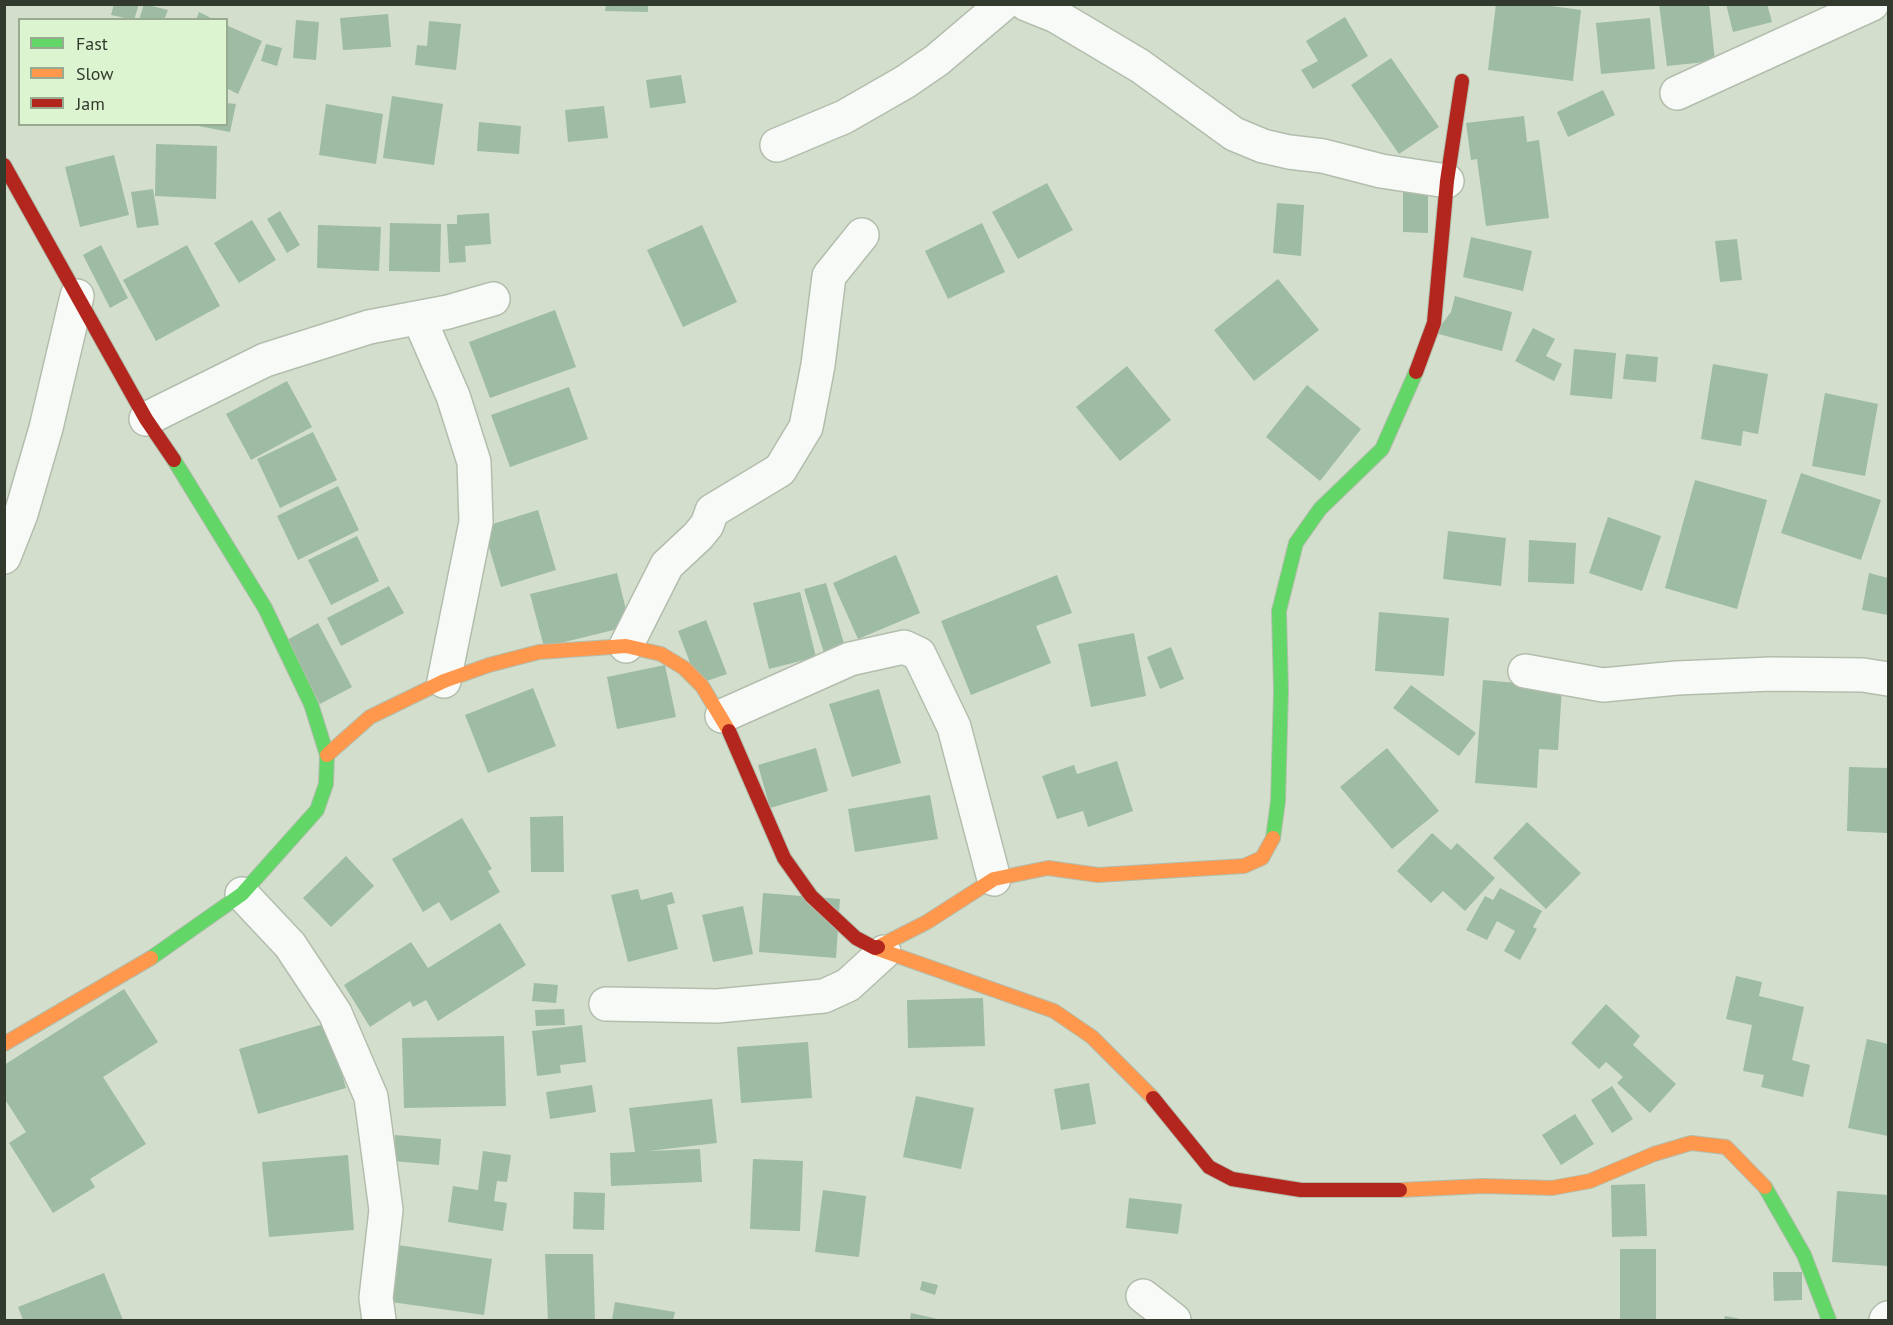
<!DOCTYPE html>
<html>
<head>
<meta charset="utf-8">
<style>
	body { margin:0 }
	#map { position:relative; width:1893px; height:1325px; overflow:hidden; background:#d3dfcc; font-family:"PT Sans",sans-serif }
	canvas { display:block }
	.frame { position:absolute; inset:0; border:6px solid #313a2c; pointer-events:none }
	.legend { position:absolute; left:18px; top:18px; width:210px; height:108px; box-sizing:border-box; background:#ddf4d1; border:2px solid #98aa8f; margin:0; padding:8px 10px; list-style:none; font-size:18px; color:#313a2c }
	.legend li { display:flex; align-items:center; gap:12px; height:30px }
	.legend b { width:30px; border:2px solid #98aa8f }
</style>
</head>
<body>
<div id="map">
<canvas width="1893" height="1325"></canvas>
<div class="frame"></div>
<ul class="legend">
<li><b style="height:8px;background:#63d668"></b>Fast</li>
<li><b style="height:8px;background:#ff974d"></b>Slow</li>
<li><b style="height:8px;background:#b3261e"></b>Jam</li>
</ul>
</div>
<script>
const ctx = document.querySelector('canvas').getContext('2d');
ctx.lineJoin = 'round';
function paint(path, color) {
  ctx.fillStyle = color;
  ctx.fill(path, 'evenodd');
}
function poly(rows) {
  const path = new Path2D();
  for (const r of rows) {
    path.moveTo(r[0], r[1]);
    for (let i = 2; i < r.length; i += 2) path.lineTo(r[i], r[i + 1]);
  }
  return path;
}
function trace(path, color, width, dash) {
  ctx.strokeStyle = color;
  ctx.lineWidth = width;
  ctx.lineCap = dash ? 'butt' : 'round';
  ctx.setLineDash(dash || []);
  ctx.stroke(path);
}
const building = poly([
	[114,4,139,4,134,20,111,15],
	[144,4,168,10,164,20,139,20],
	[606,4,648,4,648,12,605,11],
	[1496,4,1536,4,1581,10,1573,81,1488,70],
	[1659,4,1709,4,1715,61,1667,66],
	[1726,4,1767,4,1772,22,1733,32],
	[199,12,215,20,196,20],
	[388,14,391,47,343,50,340,18],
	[1345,17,1368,56,1313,89,1301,70,1318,61,1306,41],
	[1650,18,1655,69,1601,74,1596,23],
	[296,20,319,22,316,60,293,58],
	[429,21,461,24,456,70,415,65,417,45,427,46],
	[226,25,262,41,238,94,226,88],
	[266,44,282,48,277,66,261,61],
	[1391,58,1439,127,1399,154,1351,85],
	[681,75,686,103,650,108,646,80],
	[1603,90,1615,115,1568,137,1557,112],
	[392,96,443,104,434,165,383,158],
	[226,103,236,104,230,132,198,126,226,124],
	[326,104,383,114,376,164,319,155],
	[604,106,608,138,568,142,565,110],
	[1524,116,1527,142,1539,140,1549,218,1486,226,1477,159,1471,160,1466,123],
	[479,122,521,126,519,154,477,151],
	[156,144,217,146,216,199,155,196],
	[114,155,129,215,80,227,65,167],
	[1047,183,1073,230,1018,259,992,212],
	[153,189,159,225,137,228,131,192],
	[1403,191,1428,192,1428,233,1403,232],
	[1277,203,1304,205,1301,256,1273,253],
	[280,211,300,245,287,253,267,219],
	[489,213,491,244,465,246,466,262,449,263,447,224,457,224,457,215],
	[252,220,276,260,239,283,214,243],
	[390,223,441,224,440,272,389,271],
	[982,223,1005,272,948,299,925,251],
	[318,225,381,227,379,271,317,268],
	[702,225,737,302,683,327,647,250],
	[1471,237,1532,251,1523,291,1463,277],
	[1737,239,1742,280,1720,282,1715,241],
	[101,245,128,298,110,308,83,255],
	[187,245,220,306,156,341,123,280],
	[1278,279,1319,330,1254,381,1214,330],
	[1455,296,1512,312,1502,351,1435,333,1451,312],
	[555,310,576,367,490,398,469,342],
	[1533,328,1555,339,1546,356,1562,364,1554,381,1515,361],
	[1574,349,1616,353,1612,399,1570,395],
	[1626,354,1658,357,1656,382,1623,379],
	[1713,364,1768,374,1758,434,1743,431,1741,446,1701,439],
	[1127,366,1171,420,1120,461,1076,407],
	[287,381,312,427,251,460,226,414],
	[1307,385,1361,429,1320,481,1266,437],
	[569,387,588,439,510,467,491,415],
	[1825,393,1878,404,1865,476,1812,466],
	[313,432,337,480,280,508,257,459],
	[1801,473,1881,500,1861,560,1781,533],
	[1695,480,1767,500,1737,609,1665,588],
	[338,486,359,530,298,560,277,516],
	[538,510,556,570,501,587,483,527],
	[1608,517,1661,536,1642,591,1589,573],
	[1448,531,1506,538,1501,586,1443,579],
	[357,536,379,581,331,605,308,560],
	[1529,540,1576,543,1574,584,1528,582],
	[896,555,920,613,858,639,833,583],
	[617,573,630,626,544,647,530,594],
	[1869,573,1888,578,1888,615,1862,610],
	[1057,575,1072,613,1036,626,1051,663,971,695,941,621],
	[826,583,845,647,824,653,804,589],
	[389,586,404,613,341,646,327,618],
	[800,592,816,657,769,669,753,603],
	[1379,612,1449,618,1444,676,1375,671],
	[706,620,727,674,698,684,678,631],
	[318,623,352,687,320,704,285,641],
	[1134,633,1146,696,1091,707,1078,644],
	[1171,647,1184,679,1160,689,1147,657],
	[665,665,676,717,617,729,607,677],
	[1483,680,1562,687,1558,750,1539,749,1537,788,1475,783],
	[1411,685,1476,733,1459,756,1393,708],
	[533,688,556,746,488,773,465,715],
	[879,689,901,763,852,777,829,704],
	[816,748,828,791,770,808,758,765],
	[1387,748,1439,811,1392,849,1340,787],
	[1117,761,1133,811,1088,827,1083,811,1057,819,1042,776,1074,765,1077,774],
	[1849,767,1888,768,1888,833,1847,831],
	[930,795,938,839,855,852,848,809],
	[563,816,564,872,531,872,530,817],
	[462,818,492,869,488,871,500,892,451,921,439,902,423,912,392,859],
	[1527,822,1581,873,1546,909,1493,858],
	[1432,833,1451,850,1457,843,1495,878,1465,911,1443,891,1431,903,1397,871],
	[346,856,374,886,331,927,303,898],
	[1500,888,1542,911,1533,927,1537,929,1520,960,1504,951,1515,931,1497,921,1487,940,1466,930,1485,896,1493,900],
	[638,889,641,900,672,892,675,903,667,905,678,949,628,962,611,895],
	[763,893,840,899,836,958,759,952],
	[743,906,753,954,713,962,702,915],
	[500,923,526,965,438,1021,426,1000,413,1007,410,1001,370,1027,344,985,411,942,428,968],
	[1736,976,1762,982,1759,996,1804,1007,1792,1060,1810,1065,1803,1097,1761,1087,1764,1075,1743,1071,1752,1025,1726,1019],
	[534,983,558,985,556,1003,532,1001],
	[124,989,158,1042,103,1077,146,1144,90,1179,95,1187,53,1213,9,1143,26,1132,4,1098,4,1065],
	[983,998,985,1046,908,1048,907,1000],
	[1606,1004,1640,1036,1633,1045,1676,1084,1650,1113,1617,1083,1623,1077,1606,1062,1599,1069,1571,1043],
	[564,1009,565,1025,536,1026,535,1010],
	[327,1023,346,1088,258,1114,239,1049],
	[582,1025,586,1062,560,1065,561,1073,537,1076,532,1031],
	[504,1036,506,1106,404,1108,402,1038],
	[1867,1039,1888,1044,1888,1136,1848,1128],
	[808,1042,812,1098,741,1103,737,1047],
	[1089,1083,1096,1124,1061,1130,1054,1089],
	[592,1085,596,1112,550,1119,546,1092],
	[1612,1086,1633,1119,1612,1133,1591,1100],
	[916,1096,974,1108,961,1169,903,1157],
	[712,1099,717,1143,648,1151,700,1149,702,1182,611,1186,610,1153,635,1152,629,1108],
	[1575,1114,1594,1144,1561,1165,1542,1135],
	[395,1135,441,1139,439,1165,393,1161],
	[483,1151,511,1155,507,1182,497,1181,494,1201,507,1203,503,1231,448,1222,453,1186,478,1190],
	[348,1155,354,1230,269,1237,262,1162],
	[753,1159,803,1161,800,1231,750,1229],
	[1645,1184,1647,1236,1612,1237,1611,1185],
	[823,1190,866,1196,859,1257,815,1252],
	[1837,1191,1888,1195,1888,1266,1832,1262],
	[574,1192,605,1193,604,1230,573,1229],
	[1129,1198,1182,1204,1178,1234,1126,1228],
	[398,1245,492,1259,484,1315,391,1302],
	[1620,1249,1656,1249,1656,1320,1620,1320],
	[545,1254,593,1254,595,1320,548,1320],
	[1773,1272,1802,1272,1802,1300,1774,1301],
	[104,1273,123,1320,23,1320,18,1307],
	[922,1281,938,1285,935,1295,920,1290],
	[615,1302,675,1312,673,1320,612,1320],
	[911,1313,942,1320,910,1320],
	[1725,1316,1741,1319,1741,1320,1724,1320]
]);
const street = poly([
	[1026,4,1056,16,1140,66,1234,134,1263,146,1289,152,1323,156,1381,171,1447,181],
	[1677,93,1872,4],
	[777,145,844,117,905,82,937,60,1003,4],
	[419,318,453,396,474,462,476,522,444,681],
	[146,419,265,360,369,327,448,312,493,299],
	[4,557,21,514,46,428,77,296],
	[626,646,667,565,698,536,707,525,712,511,780,470,806,427,818,365,829,276,862,235],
	[1525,671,1603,685,1677,678,1771,674,1863,675,1888,679],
	[722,716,850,659,904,647,919,654,954,727,994,879],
	[242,894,290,945,335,1013,371,1097,386,1210,376,1298,379,1320],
	[606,1004,717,1006,824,996,848,985,884,952],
	[1143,1296,1174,1320],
	[1886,1320,1888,1318]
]);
const fast = poly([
	[1273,838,1278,801,1281,691,1279,611,1296,543,1320,509,1382,449,1416,372],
	[151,958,242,894,317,810,326,784,327,755,311,704,265,608,174,460],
	[1765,1187,1804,1255,1829,1320]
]);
const slow = poly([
	[327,755,370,717,444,681,489,665,539,652,626,646,661,654,684,668,702,686,729,731],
	[878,947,927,922,994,879,1048,868,1098,875,1244,866,1262,858,1273,838],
	[875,948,1054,1011,1092,1037,1153,1098],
	[4,1044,151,958],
	[1400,1190,1484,1186,1552,1188,1590,1181,1654,1154,1691,1143,1726,1147,1765,1187]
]);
const jam = poly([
	[4,165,146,419,174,460],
	[1416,372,1434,323,1447,181,1462,81],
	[729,731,784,858,811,896,856,938,875,948,878,947],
	[1153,1098,1209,1167,1232,1179,1301,1190,1400,1190]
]);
paint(building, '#9ebba4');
trace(street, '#b3bdad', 36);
trace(fast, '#b3bdad', 16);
trace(slow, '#b3bdad', 16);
trace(jam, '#b3bdad', 16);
trace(street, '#f8faf7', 33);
trace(fast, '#63d668', 14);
trace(slow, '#ff974d', 14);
trace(jam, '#b3261e', 14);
</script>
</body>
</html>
